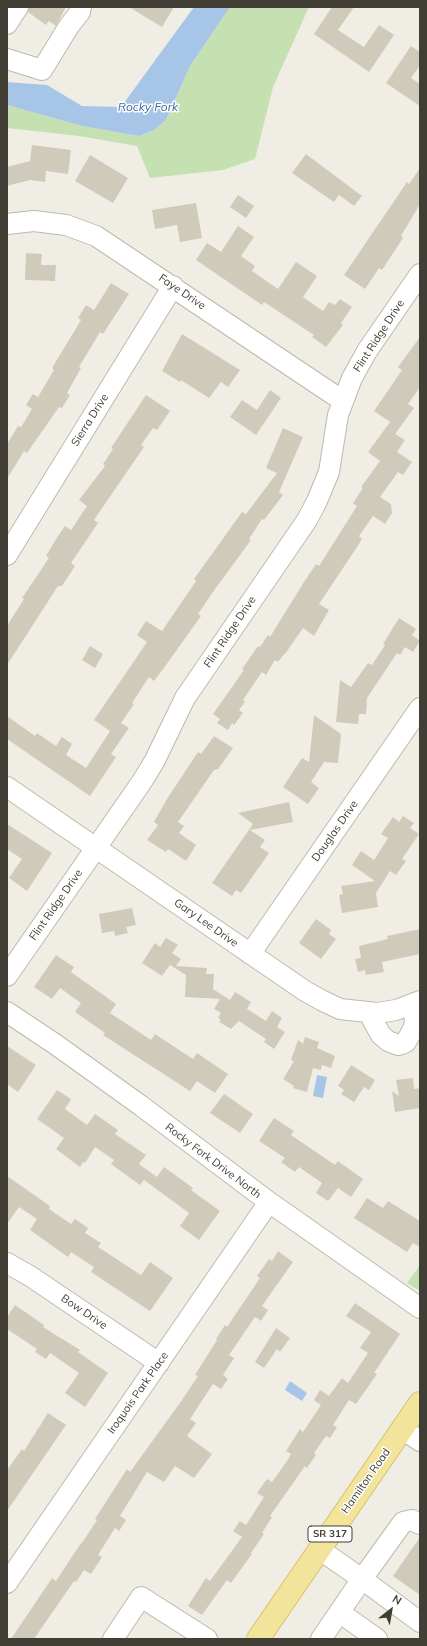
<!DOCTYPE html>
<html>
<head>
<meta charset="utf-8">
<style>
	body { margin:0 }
	#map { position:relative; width:427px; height:1646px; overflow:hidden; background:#f0eee4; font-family:Mulish,sans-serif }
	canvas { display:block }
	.frame { position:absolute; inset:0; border:8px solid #413e35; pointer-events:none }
	.north { position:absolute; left:371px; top:1590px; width:40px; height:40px; -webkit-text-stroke:3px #fff; paint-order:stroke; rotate:31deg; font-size:11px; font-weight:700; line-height:16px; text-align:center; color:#413e35 }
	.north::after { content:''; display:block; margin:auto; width:14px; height:18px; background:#413e35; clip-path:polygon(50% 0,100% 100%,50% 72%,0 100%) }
</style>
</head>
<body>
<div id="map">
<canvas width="427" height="1646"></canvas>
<div class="frame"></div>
<div class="north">N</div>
</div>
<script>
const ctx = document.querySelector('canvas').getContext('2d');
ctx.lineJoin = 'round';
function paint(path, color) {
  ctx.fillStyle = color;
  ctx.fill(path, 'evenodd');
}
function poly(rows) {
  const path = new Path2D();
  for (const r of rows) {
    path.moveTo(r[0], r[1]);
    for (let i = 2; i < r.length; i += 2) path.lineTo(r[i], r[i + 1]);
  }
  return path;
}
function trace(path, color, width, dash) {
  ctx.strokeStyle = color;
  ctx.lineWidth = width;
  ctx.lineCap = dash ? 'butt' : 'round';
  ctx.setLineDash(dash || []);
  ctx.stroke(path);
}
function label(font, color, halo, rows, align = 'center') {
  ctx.font = font + ' Mulish,sans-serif';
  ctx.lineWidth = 3;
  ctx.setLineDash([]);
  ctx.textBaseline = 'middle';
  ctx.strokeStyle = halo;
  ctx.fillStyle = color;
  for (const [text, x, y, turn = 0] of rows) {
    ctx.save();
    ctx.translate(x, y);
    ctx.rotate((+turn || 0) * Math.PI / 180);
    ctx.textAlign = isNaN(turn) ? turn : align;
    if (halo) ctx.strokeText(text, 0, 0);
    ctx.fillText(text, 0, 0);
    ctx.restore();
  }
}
const green = poly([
	[230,7,309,7,273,87,255,159,223,170,150,178,137,146,79,136,7,128,7,105,82,126,139,136,154,130,166,120,190,66],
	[420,1265,420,1291,407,1283]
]);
const water = poly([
	[194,7,230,7,190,66,166,120,154,130,139,136,82,126,7,105,7,82,47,85,82,106,121,107],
	[317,1075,327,1077,323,1098,313,1096],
	[290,1381,307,1393,302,1401,285,1390]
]);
const building = poly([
	[29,7,66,7,56,26,49,21,46,25,28,12],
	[129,7,174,7,162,27],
	[332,7,354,7,338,30,364,47,379,25,394,35,369,72,314,34],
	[411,46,420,52,420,65,411,78,420,84,420,106,386,83],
	[32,145,71,150,68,174,46,171,45,182,30,180,7,186,7,167,30,161],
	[306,154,362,196,354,206,339,195,334,202,292,173],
	[90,155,128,178,113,203,75,181],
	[420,168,420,204,401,236,403,238,382,270,379,268,365,289,344,275,407,182,409,184],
	[238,195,254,206,246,218,230,207],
	[196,203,202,238,180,242,177,225,155,229,152,210],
	[238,226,254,237,241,256,255,266,252,271,278,289,296,262,317,276,303,297,323,311,329,302,335,305,340,299,352,307,341,323,343,325,326,347,312,337,314,335,264,302,262,305,196,260,207,243,221,252],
	[26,253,42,254,41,265,56,265,55,281,25,280],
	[111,283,129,294,103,334,100,332,79,367,81,368,67,393,70,395,62,408,59,407,27,453,24,451,7,479,7,444,18,426,21,427,32,409,26,405,33,394,38,397,54,370,52,368,81,320,78,318,86,305,94,310],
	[182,334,240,370,228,387,221,382,209,398,181,380,180,382,162,371],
	[420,337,420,387,408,404,414,408,395,434,405,440,397,452,412,462,403,475,398,472,380,497,391,504,392,513,385,524,373,516,359,536,362,539,357,547,319,604,329,610,314,636,303,628,285,654,284,654,278,662,275,660,266,675,262,672,243,700,245,702,239,710,243,713,234,725,232,723,228,730,217,723,220,719,213,714,244,670,242,669,258,646,260,647,268,635,270,637,304,582,316,564,319,566,357,506,353,503,363,488,361,487,380,461,368,452,390,422,374,411,402,370,398,367],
	[270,390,281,398,256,435,230,417,242,400,257,410],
	[146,395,170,411,157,430,153,428,141,445,144,447,94,520,98,523,71,563,75,566,62,586,58,586,7,665,7,626,24,599,22,598,49,558,46,556,56,539,65,526,71,530,87,506,79,500,105,466,103,464,113,449,111,448],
	[283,428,303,437,279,492,283,495,264,520,262,519,249,539,251,540,213,592,198,614,201,616,166,665,154,681,149,677,132,703,134,704,121,723,129,728,111,754,116,757,90,796,7,739,7,716,35,736,37,733,56,746,62,737,72,744,66,755,86,768,110,731,94,720,147,642,137,635,146,621,162,631,196,581,194,579,242,512,246,514,277,473,266,468],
	[399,618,416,629,412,635,420,641,413,652,405,647,400,655,397,653,367,698,366,714,359,714,358,724,336,722,340,680,351,687,368,663,372,665,385,645,383,644],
	[90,646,103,654,95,668,82,660],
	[314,715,341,734,338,763,324,762,311,782,319,788,308,804,283,787,302,758,309,762],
	[214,736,233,748,218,769,214,770,178,822,184,826,179,833,196,845,186,861,168,849,166,852,147,840,158,825,154,822,167,799,198,752,201,754],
	[289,802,293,822,250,830,265,840,260,847,269,853,241,893,236,890,232,896,212,883,253,824,238,813],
	[403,816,414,823,410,828,419,834,402,859,406,861,396,875,390,871,376,893,378,907,342,913,339,895,343,894,341,886,375,881,352,865,361,851,374,860,388,838,381,834,393,817,399,822],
	[7,824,52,853,27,891,9,878,22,859,7,849],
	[132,908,136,925,126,927,128,933,115,936,114,931,102,933,99,914],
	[316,919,331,930,329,934,336,939,321,959,299,943],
	[420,929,420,954,382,962,384,972,366,975,365,970,358,972,355,959,361,958,359,946,388,939,387,936],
	[166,938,178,945,172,953,181,959,176,966,207,968,206,974,214,974,213,989,230,1000,235,992,251,1002,247,1009,266,1021,272,1011,282,1018,277,1027,285,1032,274,1049,264,1042,266,1039,239,1021,231,1029,219,1022,221,1020,218,1018,221,1013,214,1009,220,999,185,997,186,975,170,965,162,976,142,963,155,943,160,947],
	[56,955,74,967,71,972,116,1004,110,1013,151,1040,155,1034,193,1059,197,1053,228,1074,215,1093,197,1081,190,1091,103,1035,105,1033,75,1012,81,1003,60,988,52,999,34,987],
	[305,1037,319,1042,317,1048,335,1056,331,1068,322,1065,321,1070,313,1068,307,1092,293,1088,294,1086,283,1079,294,1061,291,1060,298,1040,303,1044],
	[7,1046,36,1065,18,1092,7,1084],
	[351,1065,375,1080,369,1090,364,1087,354,1102,341,1094,344,1090,338,1086],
	[413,1078,414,1089,420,1088,420,1108,395,1112,392,1091,399,1096,396,1080],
	[57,1090,71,1099,65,1109,87,1125,95,1114,118,1130,115,1134,146,1155,139,1164,157,1177,164,1167,193,1188,191,1190,220,1211,199,1240,180,1226,189,1213,144,1180,140,1185,111,1164,114,1160,95,1147,85,1163,83,1162,80,1167,56,1149,64,1138,37,1119],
	[224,1094,253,1114,240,1133,210,1113],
	[274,1118,294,1131,291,1135,335,1165,338,1161,363,1179,351,1197,338,1188,328,1201,316,1193,322,1183,299,1167,295,1172,281,1162,285,1158,259,1141],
	[7,1176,50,1206,49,1209,71,1224,75,1219,88,1228,85,1233,101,1243,98,1247,141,1275,150,1262,173,1278,150,1311,91,1272,94,1267,71,1252,68,1257,30,1230,37,1219,19,1207,7,1224],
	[367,1198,383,1208,388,1201,420,1221,420,1247,413,1243,407,1252,354,1218],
	[278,1251,293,1262,262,1306,268,1310,261,1321,255,1317,229,1355,234,1358,223,1375,228,1379,221,1389,213,1384,190,1419,196,1423,187,1436,212,1454,194,1478,175,1466,164,1482,147,1472,120,1516,126,1520,119,1531,115,1528,98,1555,102,1557,91,1574,84,1570,76,1582,74,1581,34,1639,11,1639,52,1578,56,1581,81,1543,82,1543,97,1520,95,1519,127,1469,130,1472,182,1400,198,1376,195,1375,217,1340,216,1339,225,1325,227,1327,260,1278,257,1276,269,1259,272,1261],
	[355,1303,400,1334,374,1373,377,1374,356,1404,349,1400,333,1425,337,1427,330,1438,326,1436,314,1453,316,1455,307,1468,305,1466,270,1516,272,1517,262,1533,264,1534,251,1553,252,1554,231,1583,227,1580,202,1615,188,1606,206,1578,210,1581,242,1537,233,1531,240,1521,246,1525,264,1497,257,1493,267,1479,272,1482,287,1461,291,1454,286,1451,300,1429,303,1432,321,1405,314,1400,320,1390,329,1396,342,1378,348,1383,368,1353,360,1348,371,1332,346,1316],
	[15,1305,44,1325,43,1327,80,1350,78,1352,108,1373,85,1407,65,1393,79,1373,50,1353,46,1359,35,1352,37,1349,7,1329,7,1317],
	[276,1328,290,1338,280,1352,277,1349,264,1368,255,1362],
	[48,1413,66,1425,7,1511,7,1470,22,1449,24,1451],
	[420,1537,420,1595,393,1576]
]);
const minor = poly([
	[7,24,18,7],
	[7,59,42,70,69,26,80,12,81,7],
	[7,224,34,221,66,225,96,236,343,401],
	[7,555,173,286],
	[7,787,305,991,323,1001,340,1009,377,1013,396,1010,420,1001],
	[250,954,420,708],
	[7,976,141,783,154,762,185,698,307,520,317,501,329,472,338,415,352,378,367,351,420,274],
	[7,1012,55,1044,140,1105,269,1202,420,1308],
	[371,1013,373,1021,381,1035,388,1041,398,1045,402,1044,406,1042,414,1027,415,1020,413,1005],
	[7,1263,30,1276,159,1363],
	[402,1429,420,1441],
	[319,1549,362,1579,403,1522,412,1520,420,1524],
	[7,1583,269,1202],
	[339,1612,377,1639],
	[113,1639,141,1597,207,1639],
	[321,1639,362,1579,420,1622]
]);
const major = poly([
	[258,1639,420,1403]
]);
const shields = [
	[330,1534,44]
];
const shieldNames = [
	["SR 317",330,1534]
];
const streetNames = [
	["Faye Drive",182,292,34],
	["Flint Ridge Drive",379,336,-57],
	["Sierra Drive",90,420,-58],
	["Flint Ridge Drive",230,632,-56],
	["Douglas Drive",335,831,-55],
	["Flint Ridge Drive",56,905,-55],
	["Gary Lee Drive",206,923,35],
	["Rocky Fork Drive North",213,1161,37],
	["Bow Drive",84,1312,34],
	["Iroquois Park Place",138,1393,-55],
	["Hamilton Road",366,1481,-55]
];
const waterNames = [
	["Rocky Fork",148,107]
];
paint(green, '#c5e0b1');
paint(water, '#a6c5e7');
paint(building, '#d0cabb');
trace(minor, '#bdb9ab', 22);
trace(major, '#d5c26d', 24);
trace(minor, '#fff', 20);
trace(major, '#f2e49b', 22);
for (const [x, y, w] of shields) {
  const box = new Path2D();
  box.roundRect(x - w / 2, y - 8, w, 16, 3);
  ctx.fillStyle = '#fff';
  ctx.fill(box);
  trace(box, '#413e35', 1);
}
label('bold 10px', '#413e35', null, shieldNames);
label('11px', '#413e35', '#fff', streetNames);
label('italic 12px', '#3b69a0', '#fff', waterNames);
</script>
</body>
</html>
